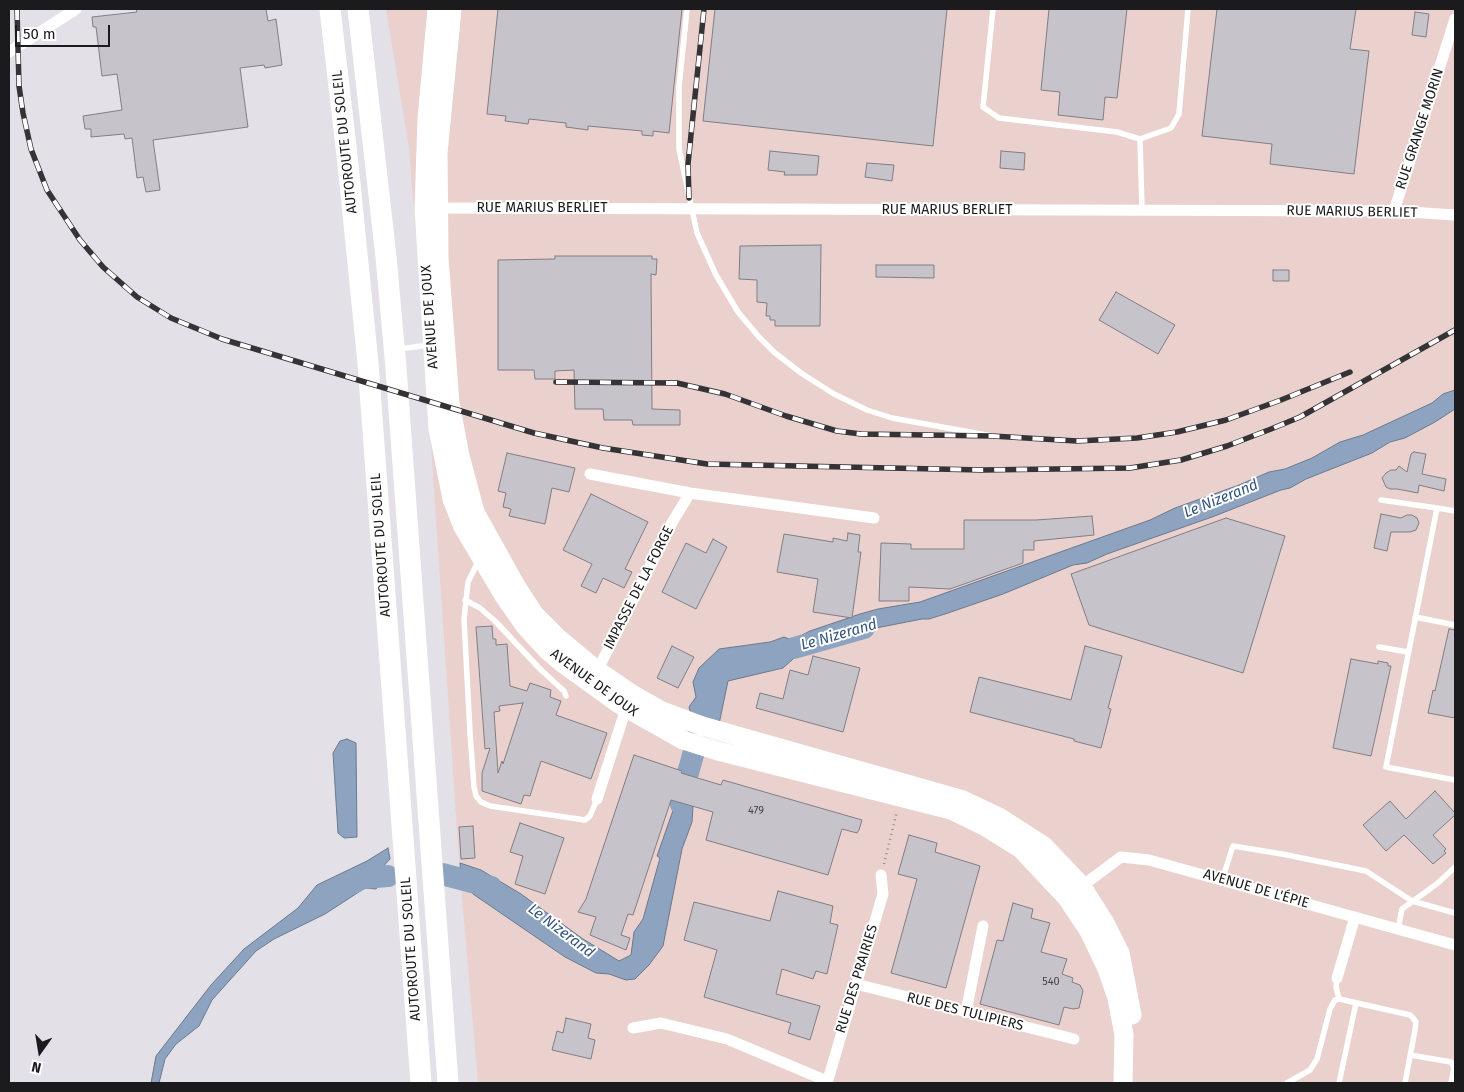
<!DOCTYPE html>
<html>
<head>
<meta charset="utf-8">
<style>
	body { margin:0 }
	#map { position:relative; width:1464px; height:1092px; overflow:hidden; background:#e3e0e7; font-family:"Fira Sans",sans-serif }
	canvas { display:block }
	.frame { position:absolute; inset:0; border:10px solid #1b1a1c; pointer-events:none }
	.north { position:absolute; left:15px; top:1027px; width:50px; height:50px; -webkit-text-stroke:4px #fff; paint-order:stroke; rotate:193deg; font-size:14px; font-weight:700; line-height:20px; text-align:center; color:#1b1a1c }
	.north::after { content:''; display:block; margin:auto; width:18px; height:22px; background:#1b1a1c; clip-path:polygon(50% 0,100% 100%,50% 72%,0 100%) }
	.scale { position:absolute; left:15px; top:25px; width:95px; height:22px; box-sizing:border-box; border:2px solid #1b1a1c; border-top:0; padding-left:6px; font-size:15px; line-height:18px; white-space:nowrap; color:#1b1a1c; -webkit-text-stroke:4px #fff; paint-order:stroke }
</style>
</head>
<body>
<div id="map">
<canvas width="1464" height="1092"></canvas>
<div class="frame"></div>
<div class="north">N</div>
<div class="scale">50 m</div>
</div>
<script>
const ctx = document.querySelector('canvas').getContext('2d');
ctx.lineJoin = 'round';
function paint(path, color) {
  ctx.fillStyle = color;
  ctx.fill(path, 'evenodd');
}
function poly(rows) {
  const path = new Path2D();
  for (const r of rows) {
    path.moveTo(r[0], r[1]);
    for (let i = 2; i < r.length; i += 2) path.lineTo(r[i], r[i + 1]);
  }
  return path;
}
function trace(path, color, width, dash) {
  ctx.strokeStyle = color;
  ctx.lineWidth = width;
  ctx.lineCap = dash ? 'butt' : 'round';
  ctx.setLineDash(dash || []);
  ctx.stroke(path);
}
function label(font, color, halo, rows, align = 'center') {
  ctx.font = font + ' "Fira Sans",sans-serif';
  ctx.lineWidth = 4;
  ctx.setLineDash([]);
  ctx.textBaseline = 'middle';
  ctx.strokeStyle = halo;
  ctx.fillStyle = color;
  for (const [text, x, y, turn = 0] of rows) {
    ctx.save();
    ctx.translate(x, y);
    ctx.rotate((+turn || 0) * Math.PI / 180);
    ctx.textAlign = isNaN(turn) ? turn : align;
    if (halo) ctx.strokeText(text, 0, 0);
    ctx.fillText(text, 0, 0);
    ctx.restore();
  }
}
const industrial = poly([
	[386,9,1455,9,1455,1083,478,1083,460,874,422,312,409,148]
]);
const water = poly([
	[1455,390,1455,409,1435,422,1405,438,1390,442,1372,453,1306,479,1290,488,1281,490,1212,517,1107,554,1087,563,1073,565,1003,594,948,613,929,619,922,619,825,638,802,651,783,668,728,681,718,729,694,724,689,707,696,697,693,682,699,668,719,649,770,642,784,637,792,640,803,637,802,635,810,631,860,614,878,609,920,602,1150,520,1175,508,1239,485,1269,472,1285,469,1312,458,1340,442,1363,435,1432,403,1443,394,1455,390],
	[347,739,356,743,357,837,344,838,338,833,333,753,340,741,347,739],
	[676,802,693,807,692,822,682,849,663,946,649,965,635,979,626,980,609,974,596,973,565,957,473,894,461,879,460,863,481,870,521,894,583,939,619,961,631,955,634,932,643,919,660,858,657,856,676,802],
	[388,848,390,859,380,870,382,882,376,889,365,888,325,914,274,939,256,951,212,1000,199,1026,176,1044,165,1059,159,1083,151,1083,156,1056,211,985,244,949,298,908,317,885,367,861,388,848]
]);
const river = poly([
	[794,648,864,628],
	[681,804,685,783,702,724],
	[442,874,491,887],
	[353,883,363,878,388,876]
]);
const building = poly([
	[136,9,266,9,268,21,276,19,282,65,265,68,264,65,240,68,248,127,153,140,160,190,146,192,143,177,137,178,132,138,125,139,124,134,91,137,91,129,85,129,83,116,122,110,117,74,102,76,96,27,93,27,92,17,137,12,136,9],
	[498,9,682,9,669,133,653,131,653,136,642,135,642,131,588,126,588,130,566,127,566,123,529,119,528,124,505,121,506,116,487,114,498,9],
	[715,9,947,9,933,146,703,121,715,9],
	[1049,9,1127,9,1117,98,1105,97,1103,120,1058,115,1060,92,1041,90,1049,9],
	[1217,9,1356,9,1350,49,1369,51,1354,174,1270,164,1272,144,1202,136,1217,9],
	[1415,12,1429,14,1426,37,1412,35,1415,12],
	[770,151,819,156,817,175,784,175,785,172,768,170,770,151],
	[1001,151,1025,153,1024,170,1000,168,1001,151],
	[867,163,894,165,892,181,865,177,867,163],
	[821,245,820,326,775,326,775,320,770,320,770,316,766,316,767,303,757,302,757,280,739,279,740,246,821,245],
	[555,256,652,256,652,259,657,259,656,275,651,274,652,409,680,410,680,425,633,425,632,420,604,420,603,409,575,409,574,370,555,371,555,379,535,379,534,370,498,370,498,260,555,259,555,256],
	[876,265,934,265,934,278,876,277,876,265],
	[1273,270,1289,270,1289,281,1273,281,1273,270],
	[1116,292,1175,325,1158,354,1099,320,1116,292],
	[1414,452,1426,454,1422,474,1446,479,1444,491,1419,485,1418,493,1397,489,1390,489,1386,487,1382,478,1386,473,1391,470,1396,470,1399,466,1407,472,1411,454,1414,452],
	[507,453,575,468,569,492,552,488,545,524,509,516,511,509,503,507,506,493,498,491,507,453],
	[591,494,648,522,625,569,632,572,624,588,603,578,596,593,581,586,592,564,563,550,591,494],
	[1381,514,1401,518,1407,515,1412,515,1417,518,1419,523,1416,530,1410,532,1391,532,1387,551,1374,548,1381,514],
	[1092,516,1094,535,1034,541,1034,550,1023,550,1023,563,950,589,909,587,909,601,879,601,881,543,911,544,911,549,964,549,964,520,1036,520,1092,516],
	[1226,518,1285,536,1243,673,1089,625,1071,574,1226,518],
	[848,533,860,535,858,552,861,552,852,618,813,612,818,579,777,572,784,534,833,542,833,538,847,541,848,533],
	[713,539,727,547,696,609,662,592,686,543,706,553,713,539],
	[492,626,493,639,496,639,496,645,507,644,510,686,527,691,530,683,551,690,550,697,561,701,556,715,607,733,591,779,541,761,530,796,524,795,521,804,482,791,482,773,490,748,485,749,476,627,492,626],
	[523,703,503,764,502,761,498,773,494,712,500,711,499,706,523,703],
	[1449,629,1455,630,1455,718,1428,713,1433,690,1435,691,1449,629],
	[672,646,694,657,678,688,657,678,672,646],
	[1085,646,1122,656,1108,708,1111,709,1101,748,1074,741,1074,739,970,712,979,677,1071,700,1085,646],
	[813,656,860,668,843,732,756,708,760,693,783,699,790,670,808,675,813,656],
	[1351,659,1378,664,1378,661,1388,663,1388,666,1391,666,1371,756,1333,748,1351,659],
	[634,755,682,771,681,773,721,785,723,780,862,820,859,830,857,833,842,829,828,875,706,840,713,812,671,800,633,915,628,914,621,935,630,938,626,950,590,935,596,917,578,912,586,899,634,755],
	[1435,791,1455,813,1455,815,1433,835,1446,849,1444,851,1446,853,1433,864,1404,835,1386,851,1363,825,1390,801,1406,819,1435,791],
	[520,823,564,838,545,894,515,884,523,856,510,852,520,823],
	[473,826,475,858,461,859,459,827,473,826],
	[909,835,937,843,935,852,980,866,946,988,891,973,917,879,898,874,909,835],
	[778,891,833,906,830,923,838,925,827,974,816,971,813,979,782,969,776,994,820,1006,810,1040,788,1033,791,1023,704,997,717,950,684,940,694,902,770,921,778,891],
	[1013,903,1033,909,1031,918,1050,923,1041,952,1067,959,1062,974,1073,978,1072,982,1080,985,1083,991,1079,1008,1073,1009,1064,1007,1059,1025,980,1004,997,940,1003,941,1013,903],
	[566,1018,591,1024,588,1038,595,1040,591,1059,552,1050,557,1031,563,1033,566,1018]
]);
const path = poly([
	[884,864,897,811]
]);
const service = poly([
	[687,9,679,87,679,149,697,233,716,275,738,312,759,337,774,352,801,373,834,394,867,410,892,418,992,436],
	[993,9,983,107,999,118,1117,132,1140,139,1171,128,1179,114,1188,9],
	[1140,139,1142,210],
	[399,349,429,345],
	[1381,500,1437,508],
	[1455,511,1437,508,1386,767,1455,780],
	[479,560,468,582,464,619,470,733,474,787,476,796,481,802,490,806,585,820,590,816,597,799],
	[465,600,480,608,495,621,540,669,564,691,566,696],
	[1415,617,1455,625],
	[1379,647,1408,652],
	[1222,880,1233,846,1282,854,1366,871,1412,901,1455,913],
	[1398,929,1402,909,1438,883,1455,867],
	[1337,978,1336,987,1339,999],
	[1410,1055,1451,1062,1454,1068,1451,1083],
	[1287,1083,1310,1070,1317,1059,1330,1009,1335,1000,1339,999,1410,1015,1413,1018,1416,1022,1415,1030,1405,1083],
	[1339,1083,1356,1003]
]);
const minor = poly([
	[9,52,76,9],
	[435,208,1394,211,1455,215],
	[1394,211,1455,19],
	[590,474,690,493,874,518],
	[595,675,673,521,690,493],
	[597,799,628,702],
	[1078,889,1121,857,1149,860,1455,945],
	[1337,978,1355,917],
	[856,984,1074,1039],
	[966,1012,983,926],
	[633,1028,661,1023,727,1039,827,1081],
	[827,1083,883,894,881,875]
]);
const primary = poly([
	[437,9,427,119,424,209,438,429,452,499,463,527,504,596,525,626,548,651,561,662,619,704,683,740,718,751,951,810,984,826,1021,849,1067,898,1089,931,1107,969,1117,998,1124,1035,1123,1083],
	[452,9,438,153,439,258,450,403,460,456,475,512,516,586,534,614,557,637,594,668,632,694,662,711,702,726,963,800,999,817,1044,846,1081,885,1105,923,1120,953,1132,1015]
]);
const motorway = poly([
	[330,9,348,164,368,363,421,1083],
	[358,9,386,257,396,368,448,1083]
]);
const rail = poly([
	[17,9,19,86,23,113,31,149,47,190,80,240,103,267,137,297,171,318,222,339,534,433,603,448,707,464,982,470,1130,468,1181,460,1227,446,1271,429,1300,417,1455,330],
	[689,198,688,164,704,9],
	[556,382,677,383,725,394,786,416,837,431,861,434,992,436,1077,441,1137,438,1177,432,1226,420,1281,400,1350,372]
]);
const numberNames = [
	["479",756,811],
	["540",1051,982]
];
const streetNames = [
	["RUE GRANGE MORIN",1420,129,-72],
	["AUTOROUTE DU SOLEIL",345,142,-96],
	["RUE MARIUS BERLIET",542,208],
	["RUE MARIUS BERLIET",947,210],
	["RUE MARIUS BERLIET",1352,212,1],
	["AVENUE DE JOUX",430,317,-94],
	["AUTOROUTE DU SOLEIL",381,545,-94],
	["IMPASSE DE LA FORGE",639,588,-63],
	["AVENUE DE JOUX",594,683,36],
	["AVENUE DE L'ÉPIE",1256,889,16],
	["AUTOROUTE DU SOLEIL",411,949,-94],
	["RUE DES PRAIRIES",857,979,-73],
	["RUE DES TULIPIERS",965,1012,14]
];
const waterNames = [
	["Le Nizerand",1221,499,-22],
	["Le Nizerand",839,635,-16],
	["Le Nizerand",561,931,37]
];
paint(industrial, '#ebd1cd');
paint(water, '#8da3bf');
trace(water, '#6b7a8e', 1);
trace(river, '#8da3bf', 22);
paint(building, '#c6c3ca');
trace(building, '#817e85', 1);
trace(path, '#8f8d92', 2.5, [1, 4]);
trace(service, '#fff', 5.5);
trace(minor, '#fff', 11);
trace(primary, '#fff', 19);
trace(motorway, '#fff', 21);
trace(rail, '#353336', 5.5);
trace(rail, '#fff', 4, [11]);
label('11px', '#464448', null, numberNames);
label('14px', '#1b1a1c', '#fff', streetNames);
label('italic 15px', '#34557e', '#fff', waterNames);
</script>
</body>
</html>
